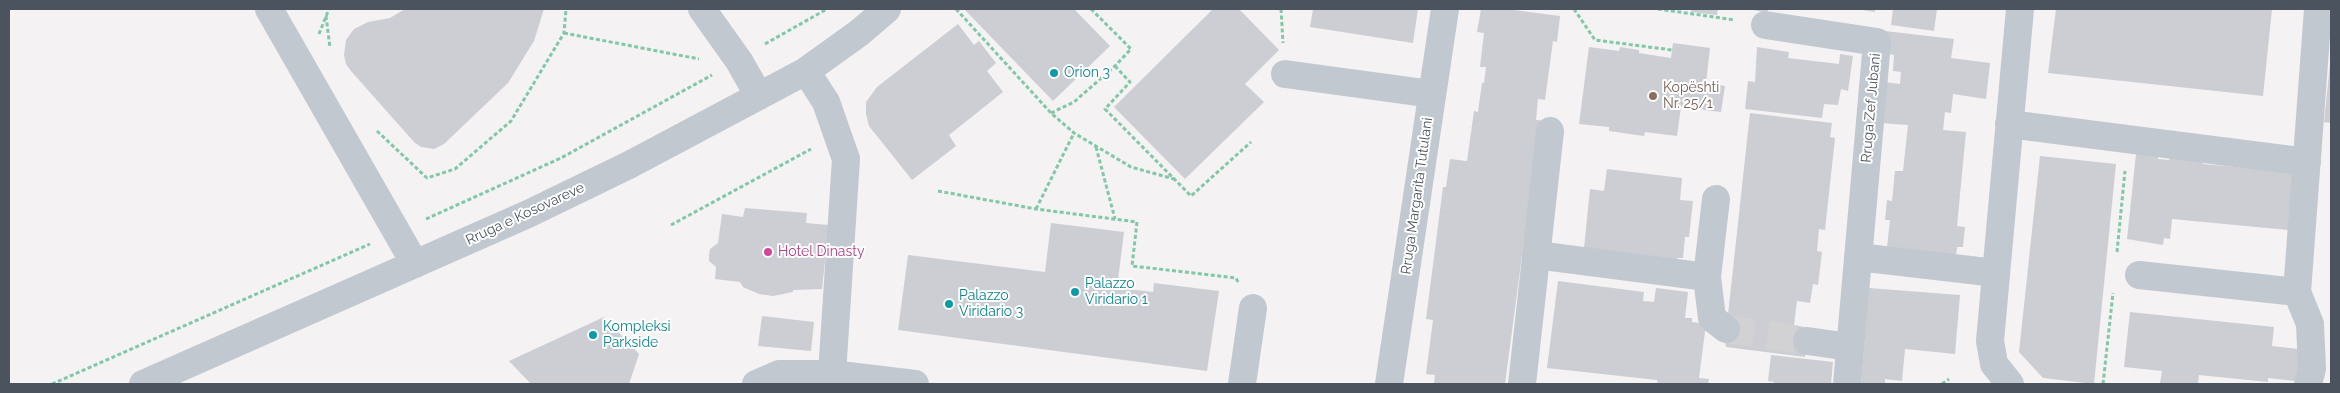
<!DOCTYPE html>
<html>
<head>
<meta charset="utf-8">
<style>
	body { margin:0 }
	#map { position:relative; width:2340px; height:393px; overflow:hidden; background:#f4f2f2; font-family:Raleway,sans-serif }
	canvas { display:block }
	.frame { position:absolute; inset:0; border:10px solid #4b545e; pointer-events:none }
</style>
</head>
<body>
<div id="map">
<canvas width="2340" height="393"></canvas>
<div class="frame"></div>
</div>
<script>
const ctx = document.querySelector('canvas').getContext('2d');
ctx.lineJoin = 'round';
function paint(path, color) {
  ctx.fillStyle = color;
  ctx.fill(path, 'evenodd');
}
function poly(rows) {
  const path = new Path2D();
  for (const r of rows) {
    path.moveTo(r[0], r[1]);
    for (let i = 2; i < r.length; i += 2) path.lineTo(r[i], r[i + 1]);
  }
  return path;
}
function trace(path, color, width, dash) {
  ctx.strokeStyle = color;
  ctx.lineWidth = width;
  ctx.lineCap = dash ? 'butt' : 'round';
  ctx.setLineDash(dash || []);
  ctx.stroke(path);
}
function label(font, color, halo, rows, align = 'center') {
  ctx.font = font + ' Raleway,sans-serif';
  ctx.lineWidth = 4;
  ctx.setLineDash([]);
  ctx.textBaseline = 'middle';
  ctx.strokeStyle = halo;
  ctx.fillStyle = color;
  for (const [text, x, y, turn = 0] of rows) {
    ctx.save();
    ctx.translate(x, y);
    ctx.rotate((+turn || 0) * Math.PI / 180);
    ctx.textAlign = isNaN(turn) ? turn : align;
    if (halo) ctx.strokeText(text, 0, 0);
    ctx.fillText(text, 0, 0);
    ctx.restore();
  }
}
const building = poly([
	[405,9,544,9,534,41,508,83,444,144,434,149,421,147,414,142,351,71,346,64,344,55,346,40,354,29,368,22,390,18],
	[964,9,1074,9,1110,46,1053,101],
	[1213,9,1239,9,1279,50,1245,84,1264,102,1185,179,1114,107],
	[1313,9,1418,9,1413,43,1310,27],
	[1481,9,1506,9,1560,16,1557,42,1553,41,1545,100,1538,99,1536,120,1540,120,1505,384,1434,384,1435,375,1426,374,1433,320,1426,319,1443,187,1446,187,1450,159,1467,161,1474,111,1478,112,1482,83,1484,83,1486,67,1480,67,1484,33,1477,32],
	[1691,9,1718,9,1717,15,1691,12],
	[1748,9,1768,9,1768,13],
	[1856,9,1875,9,1875,12],
	[1893,9,1937,9,1934,31,1891,25],
	[2056,9,2272,9,2263,96,2048,73],
	[958,24,974,45,979,41,996,63,987,71,1003,92,949,135,956,146,912,180,869,126,866,114,866,102,877,87],
	[1885,31,1954,39,1951,58,1990,63,1986,99,1953,94,1951,113,1945,112,1943,130,1966,132,1957,226,1965,227,1963,247,1957,247,1956,256,1887,247,1890,220,1885,220,1887,200,1892,201,1895,171,1903,171,1908,125,1879,123,1884,82,1900,84,1901,72,1893,71,1894,55,1883,53],
	[1673,43,1710,48,1706,83,1725,86,1721,112,1681,107,1677,136,1645,132,1644,136,1609,131,1609,127,1579,124,1589,47,1619,51,1620,47,1639,50,1639,53,1671,58],
	[1757,47,1789,52,1788,58,1839,64,1840,54,1853,56,1848,91,1841,89,1838,105,1824,104,1822,118,1745,109,1748,81,1755,82],
	[2330,64,2331,64,2331,123,2324,122],
	[1750,113,1832,123,1830,137,1835,138,1825,230,1819,229,1817,251,1822,252,1818,285,1813,284,1810,303,1797,301,1794,325,1809,328,1805,357,1726,347,1725,342],
	[2136,154,2158,156,2158,159,2169,160,2170,156,2204,159,2203,164,2293,172,2288,230,2172,219,2170,239,2164,238,2163,245,2127,239],
	[2040,156,2116,164,2094,384,2043,378,2019,352],
	[1607,169,1682,178,1680,200,1693,201,1689,237,1685,237,1683,258,1677,258,1676,266,1584,248,1590,189,1604,191],
	[745,208,807,213,806,223,829,225,822,289,793,290,793,292,773,296,759,294,743,287,740,282,715,279,716,267,709,261,709,255,710,249,718,243,722,214,743,217],
	[1051,223,1124,232,1117,288,1153,292,1154,283,1219,291,1207,371,898,330,908,255,1045,272],
	[1558,281,1644,292,1643,301,1654,302,1656,288,1688,292,1685,318,1692,318,1692,322,1706,324,1699,378,1709,379,1708,384,1658,384,1657,380,1547,368],
	[1869,288,1960,295,1955,354,1905,349,1902,381,1885,379,1885,384,1861,384],
	[2130,312,2274,327,2272,346,2307,350,2304,382,2268,378,2268,382,2199,375,2198,384,2160,383,2162,371,2124,367],
	[762,316,814,322,811,351,758,346],
	[604,317,639,354,629,384,531,384,509,361],
	[1771,355,1833,362,1831,384,1774,384,1774,382,1768,381]
]);
const minorTunnel = poly([
	[1726,329,1807,341]
]);
const path = poly([
	[956,9,1051,113,1074,133,1131,167,1174,179],
	[1281,9,1283,43],
	[1574,9,1595,40,1672,50],
	[1658,9,1735,20],
	[326,16,330,48],
	[564,33,699,59],
	[319,34,329,9],
	[765,44,827,9],
	[1115,66,1130,82,1105,109,1191,196,1251,142],
	[1051,113,1074,102,1115,66,1131,49,1091,9],
	[377,131,427,178,455,169,511,121,564,33,566,9],
	[1096,147,1115,219],
	[938,191,1036,209,1137,222,1132,266,1236,278,1238,282],
	[1036,209,1074,133],
	[426,219,561,158,712,75],
	[671,225,811,149],
	[2117,252,2125,171],
	[52,384,370,244],
	[1942,384,1949,379],
	[2103,384,2113,293]
]);
const minor = poly([
	[269,9,415,264],
	[702,9,739,61,759,96],
	[1765,25,1877,42,1847,384],
	[806,71,826,102,846,159,832,374],
	[1285,74,1432,94],
	[2009,124,2307,162],
	[1716,199,1707,277,1712,318,1726,329],
	[1536,255,1707,277],
	[1858,257,1996,273],
	[2139,275,2297,292],
	[1807,341,1850,347],
	[143,384,528,214,629,165,806,71,859,33,887,9],
	[756,384,779,374,832,374,915,384],
	[1242,384,1253,308],
	[1389,384,1445,9],
	[1522,384,1550,131],
	[2010,384,1994,364,1990,341,2020,9],
	[2308,384,2312,369,2310,324,2297,292,2318,9]
]);
const markers = [
	[1054,73,5,"#0f9aa8"],
	[1653,96,5,"#8d6e63"],
	[768,252,5,"#d1479c"],
	[1075,292,5,"#0f9aa8"],
	[949,304,5,"#0f9aa8"],
	[593,335,5,"#0f9aa8"]
];
const cultureNames = [
	["Orion 3",1064,73],
	["Palazzo",1085,284],
	["Viridario 1",1085,300],
	["Palazzo",959,296],
	["Viridario 3",959,312],
	["Kompleksi",603,327],
	["Parkside",603,343]
];
const educationNames = [
	["Kopështi",1663,88],
	["Nr. 25/1",1663,104]
];
const streetNames = [
	["Rruga Zef Jubani",1871,108,-85],
	["Rruga Margarita Tutulani",1417,196,-82],
	["Rruga e Kosovareve",525,214,-25]
];
const hotelNames = [
	["Hotel Dinasty",778,252]
];
paint(building, '#ccced4');
trace(minorTunnel, '#d2d2d4', 28, [28, 14]);
trace(path, '#80c8a8', 3, [4, 2.5]);
trace(minor, '#c1c8cf', 28);
for (const [x, y, r, color] of markers) {
  const dot = new Path2D();
  dot.arc(x, y, r, 0, 2 * Math.PI);
  ctx.fillStyle = color;
  ctx.fill(dot);
  trace(dot, '#fff', 2);
}
label('14px', '#0d838f', '#fff', cultureNames, 'left');
label('14px', '#785e54', '#fff', educationNames, 'left');
label('14px', '#4b545e', '#fff', streetNames);
label('14px', '#b23c85', '#fff', hotelNames, 'left');
</script>
</body>
</html>
